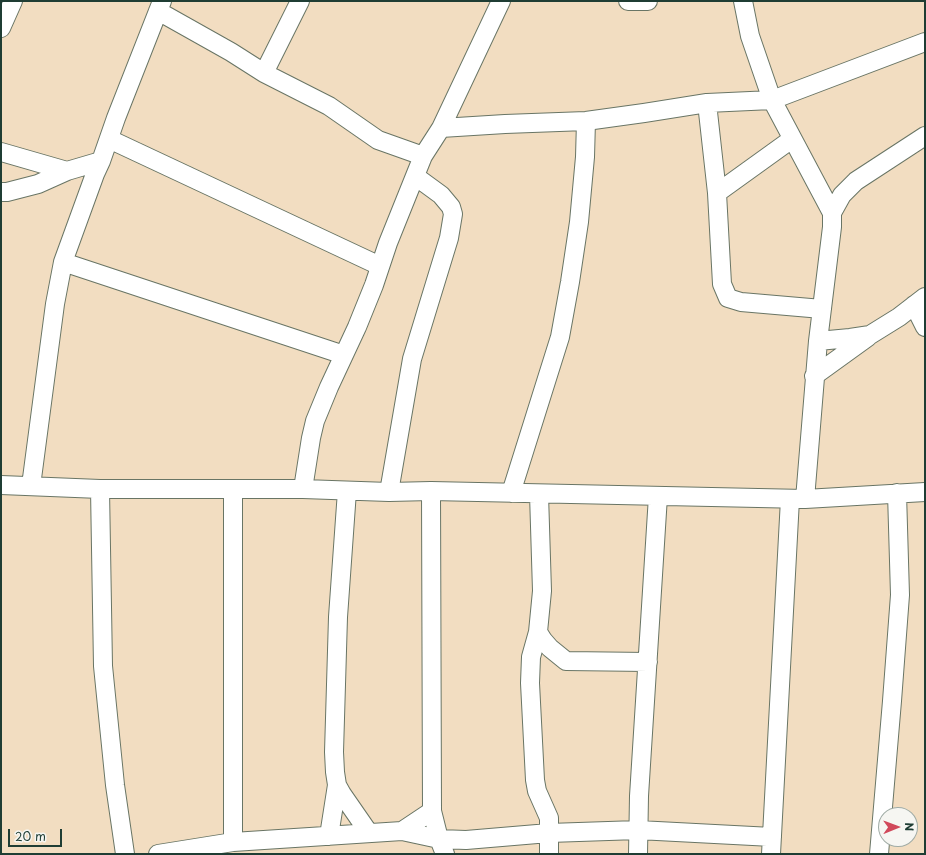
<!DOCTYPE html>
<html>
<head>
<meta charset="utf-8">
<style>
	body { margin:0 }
	#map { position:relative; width:926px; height:855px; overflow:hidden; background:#f2ddc1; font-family:"Playpen Sans",sans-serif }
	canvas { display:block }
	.frame { position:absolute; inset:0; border:2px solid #1f3d34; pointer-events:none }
	.north { position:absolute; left:878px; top:807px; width:40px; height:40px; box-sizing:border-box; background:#f6f6f2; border:1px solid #a0aca6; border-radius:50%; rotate:89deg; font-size:11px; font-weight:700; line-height:16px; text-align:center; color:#1f3d34 }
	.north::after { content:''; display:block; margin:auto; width:14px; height:18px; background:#d1495b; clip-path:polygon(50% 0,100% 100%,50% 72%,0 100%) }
	.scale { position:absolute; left:8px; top:829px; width:54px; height:18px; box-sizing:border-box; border:2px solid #1f3d34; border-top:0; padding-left:5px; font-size:12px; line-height:14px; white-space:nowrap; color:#1f3d34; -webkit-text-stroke:3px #f6f6f2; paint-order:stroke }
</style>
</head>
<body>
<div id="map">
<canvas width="926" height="855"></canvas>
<div class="frame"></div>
<div class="north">N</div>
<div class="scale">20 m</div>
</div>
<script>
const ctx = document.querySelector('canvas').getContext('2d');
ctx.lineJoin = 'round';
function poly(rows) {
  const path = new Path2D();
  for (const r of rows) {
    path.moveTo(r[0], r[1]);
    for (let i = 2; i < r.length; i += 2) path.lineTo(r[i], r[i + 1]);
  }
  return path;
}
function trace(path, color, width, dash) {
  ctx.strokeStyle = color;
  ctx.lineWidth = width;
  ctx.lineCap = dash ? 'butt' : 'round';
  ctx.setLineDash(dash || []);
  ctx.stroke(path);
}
const minor = poly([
	[628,1,648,1],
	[743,1,750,36,772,100,832,213],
	[158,11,231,52,264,73,329,106,378,140,423,156],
	[1,28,13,1],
	[264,73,300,1],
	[707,103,717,193,722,284,728,298,741,302,822,309],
	[441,128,505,124,586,121,644,113,707,103,772,100,925,42],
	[109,139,380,266],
	[1,152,67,171],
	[1,192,7,192,38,184,67,171,101,161],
	[717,193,792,139],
	[63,262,344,355],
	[914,305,925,327],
	[818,341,850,338,870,335,899,317,925,297],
	[814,376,868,337],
	[1,485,100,489,303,489,389,492,431,491,805,499,925,492],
	[31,486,55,304,63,262,95,174,101,161,116,118,162,1],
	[100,489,103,666,115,785,125,854],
	[233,489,233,842],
	[303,489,311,438,315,421,329,387,357,327,374,285,388,243,423,156,441,128,501,1],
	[347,491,338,617,334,752,335,772,337,785,342,794,369,833],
	[431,491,432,811,439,839,445,854],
	[389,492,412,359,449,238,453,214,451,207,441,195,415,176],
	[511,493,560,337,570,282,579,222,585,157,586,121],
	[539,494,542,591,538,632,531,657,530,683,535,780,537,791,549,818,549,854],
	[805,499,818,341,832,227,832,213,842,195,856,181,925,136],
	[538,632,543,640,550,648,566,661,648,662],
	[402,831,432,811],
	[329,836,337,785],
	[158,854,233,842,402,831,439,839,466,840,549,833,638,830,772,837],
	[638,854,639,796,658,496],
	[771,854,790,499],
	[879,854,892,701,900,595,897,493]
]);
trace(minor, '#697565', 20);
trace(minor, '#fff', 18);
</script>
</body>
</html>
